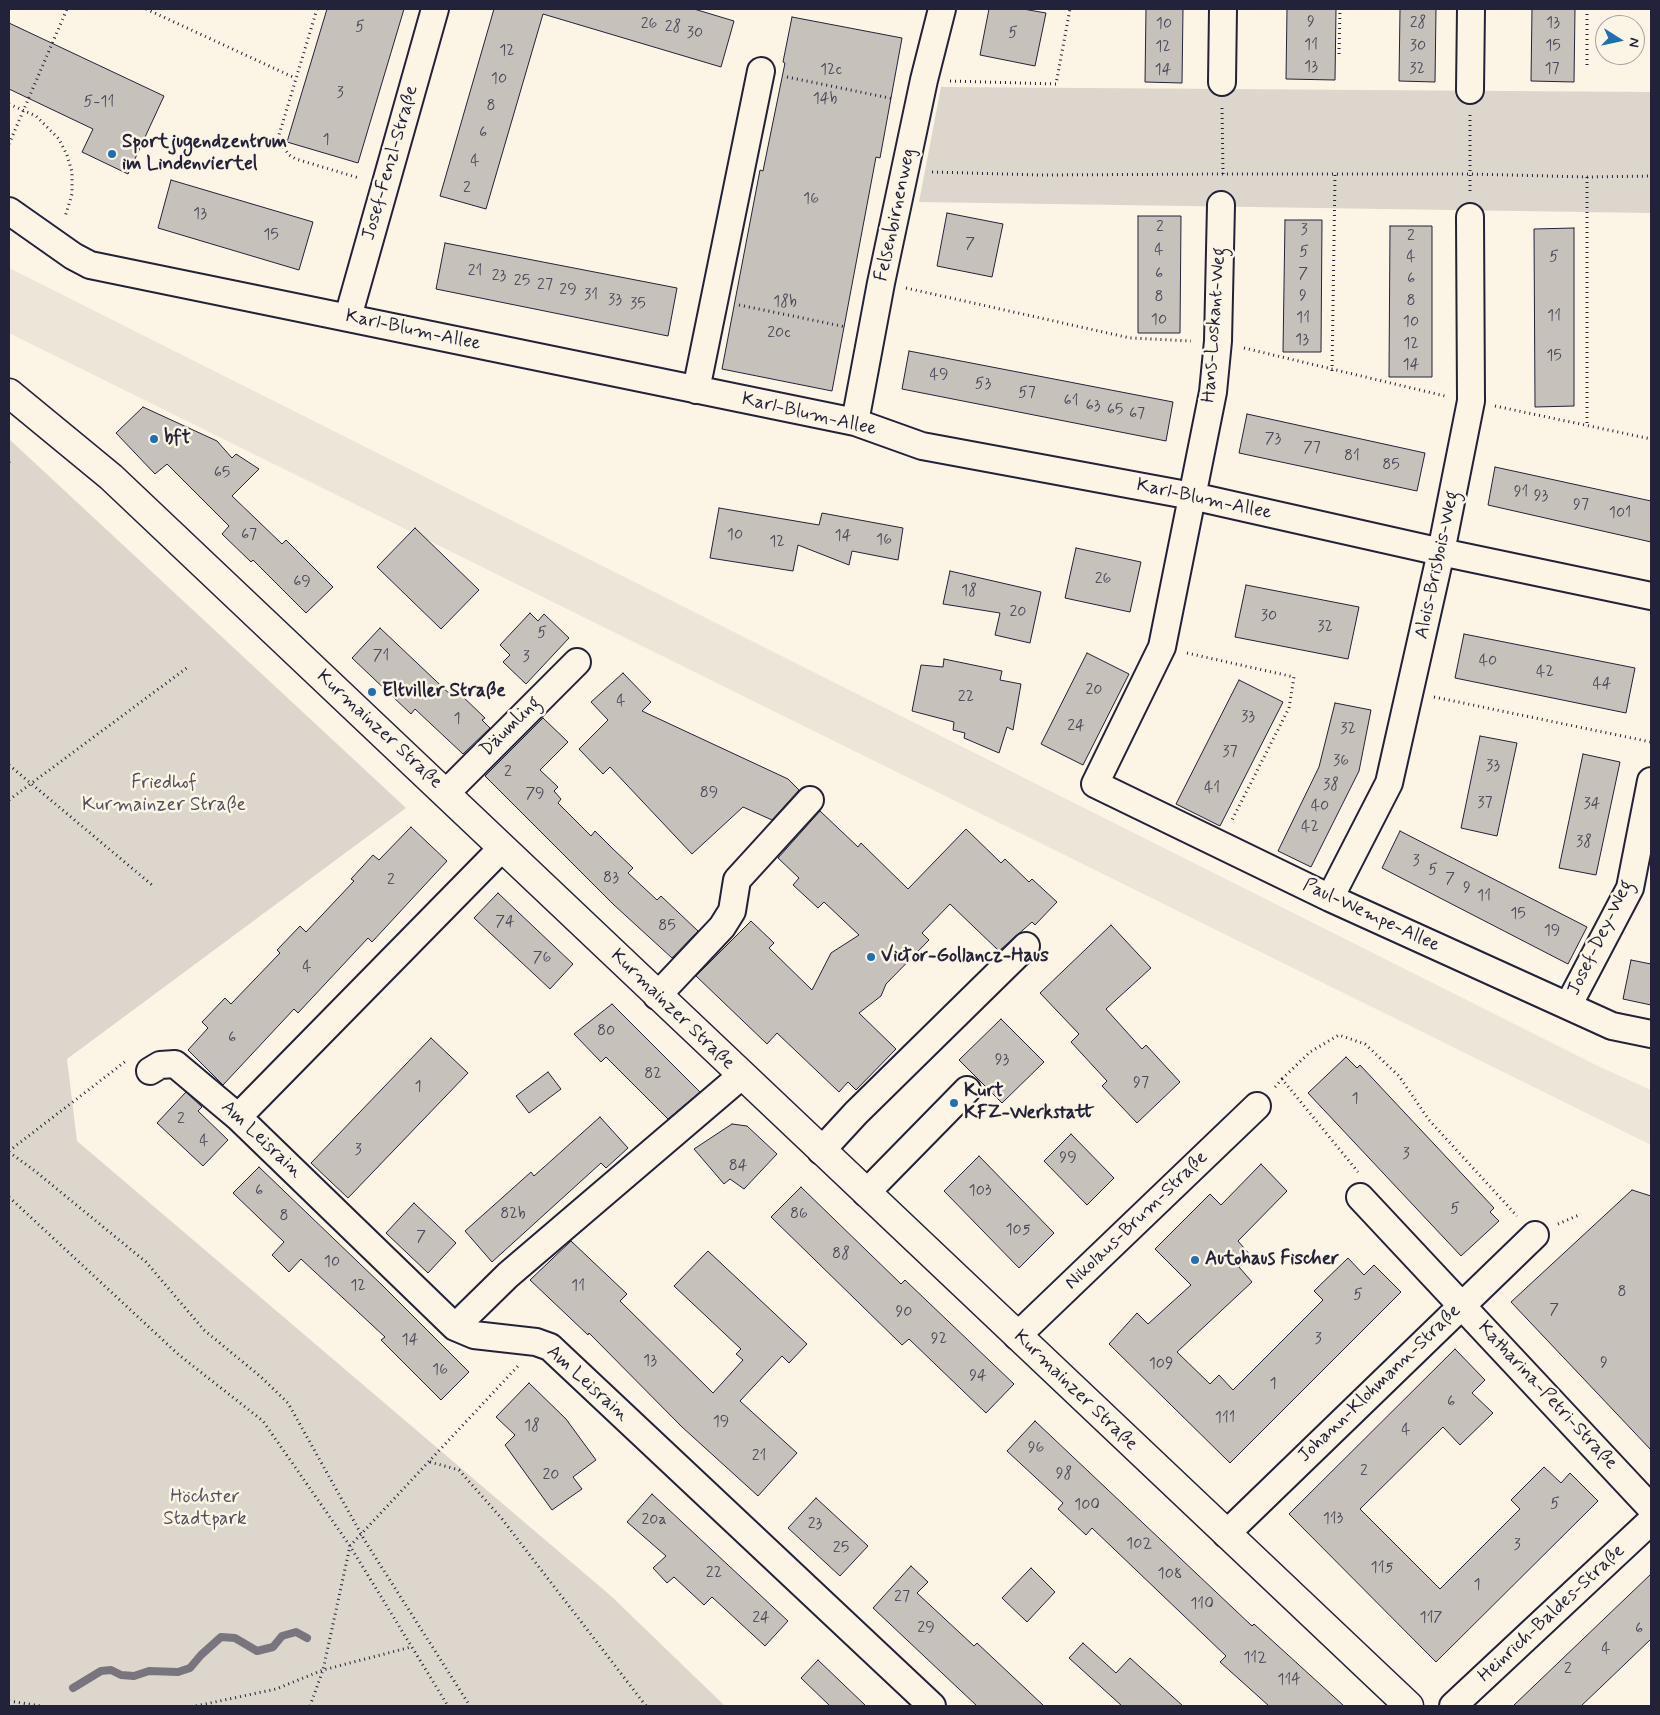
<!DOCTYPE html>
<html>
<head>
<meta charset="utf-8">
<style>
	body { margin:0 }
	#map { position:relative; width:1660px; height:1715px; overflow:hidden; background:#fcf5e5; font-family:Mynerve,sans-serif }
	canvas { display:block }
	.frame { position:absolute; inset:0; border:10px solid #22223b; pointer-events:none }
	.north { position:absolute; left:1595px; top:15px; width:50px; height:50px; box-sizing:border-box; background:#fcf5e5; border:1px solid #a5a1a1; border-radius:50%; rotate:100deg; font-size:14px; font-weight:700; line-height:20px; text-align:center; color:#22223b }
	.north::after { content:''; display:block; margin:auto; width:18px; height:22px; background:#1f6fb2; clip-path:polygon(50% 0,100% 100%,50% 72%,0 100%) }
</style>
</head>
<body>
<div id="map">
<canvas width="1660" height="1715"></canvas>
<div class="frame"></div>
<div class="north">N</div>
</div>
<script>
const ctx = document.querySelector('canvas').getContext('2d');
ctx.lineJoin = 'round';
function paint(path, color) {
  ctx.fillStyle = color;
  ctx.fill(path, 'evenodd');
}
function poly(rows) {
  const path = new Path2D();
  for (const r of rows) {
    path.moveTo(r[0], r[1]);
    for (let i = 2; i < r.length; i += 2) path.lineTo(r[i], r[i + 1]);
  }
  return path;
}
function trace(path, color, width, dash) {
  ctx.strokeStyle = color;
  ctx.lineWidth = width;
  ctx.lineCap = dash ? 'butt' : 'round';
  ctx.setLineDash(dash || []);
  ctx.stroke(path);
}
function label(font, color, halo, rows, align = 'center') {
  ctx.font = font + ' Mynerve,sans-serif';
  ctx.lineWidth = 5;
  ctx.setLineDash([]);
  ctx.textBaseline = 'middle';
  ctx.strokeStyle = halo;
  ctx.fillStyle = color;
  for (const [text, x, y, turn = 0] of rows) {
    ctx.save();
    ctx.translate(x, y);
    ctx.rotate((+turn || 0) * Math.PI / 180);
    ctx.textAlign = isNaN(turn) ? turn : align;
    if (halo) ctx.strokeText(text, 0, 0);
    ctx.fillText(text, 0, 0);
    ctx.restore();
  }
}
const built = poly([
	[9,268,1600,1067,1651,1090,1651,1145,9,333]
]);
const green = poly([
	[941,87,1651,92,1651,213,919,202],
	[9,439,406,808,67,1059,77,1141,611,1596,725,1706,9,1706]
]);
const stream = poly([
	[73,1688,101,1671,111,1670,121,1675,134,1676,149,1671,178,1672,190,1668,201,1655,221,1637,235,1638,257,1651,273,1647,282,1636,296,1632,307,1638]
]);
const building = poly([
	[327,9,404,9,358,163,287,142,327,9],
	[494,9,694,9,734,21,721,67,543,14,486,209,440,196,494,9],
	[989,9,1023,9,1046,13,1035,66,980,55,989,9],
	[1146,9,1183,9,1182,83,1145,82,1146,9],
	[1287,9,1336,9,1335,80,1286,79,1287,9],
	[1400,9,1436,9,1435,82,1399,81,1400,9],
	[1532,9,1575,9,1574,82,1531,81,1532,9],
	[792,17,902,38,880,158,876,157,832,391,722,369,760,170,763,171,785,63,783,62,792,17],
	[9,23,164,96,128,174,82,152,93,129,9,89,9,23],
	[171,180,313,222,299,270,158,228,171,180],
	[947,213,1003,224,992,277,937,266,947,213],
	[1138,216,1181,216,1180,333,1138,333,1138,216],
	[1285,220,1322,220,1321,352,1283,352,1285,220],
	[1390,226,1432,226,1432,377,1389,377,1390,226],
	[1574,228,1574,406,1535,407,1534,229,1574,228],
	[445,243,677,288,668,336,436,289,445,243],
	[909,351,1173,402,1166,441,902,389,909,351],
	[143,407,217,441,232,458,236,454,259,469,232,496,282,544,286,540,333,587,306,613,253,560,251,562,222,534,229,526,167,464,155,474,116,433,143,407],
	[1247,414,1425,453,1417,491,1239,453,1247,414],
	[1495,467,1651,501,1651,542,1488,505,1495,467],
	[719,508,819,525,822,513,903,528,898,560,852,551,849,565,798,545,793,571,710,558,719,508],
	[415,528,479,590,441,629,377,567,415,528],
	[1076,548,1141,562,1130,612,1065,598,1076,548],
	[950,571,1041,592,1030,643,995,635,1000,613,943,604,950,571],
	[1246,585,1359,607,1348,659,1235,637,1246,585],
	[530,613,538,621,544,614,569,638,526,684,503,662,510,655,500,645,530,613],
	[380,628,453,697,458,692,485,718,482,720,490,728,463,754,415,709,411,714,352,658,380,628],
	[1464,634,1635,668,1626,713,1455,678,1464,634],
	[1087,653,1129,674,1083,765,1041,744,1087,653],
	[944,659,1002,671,1000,680,1021,684,1013,730,1007,727,999,753,964,738,965,733,953,730,954,722,912,711,921,665,943,667,944,659],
	[623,673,651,702,642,711,788,779,799,790,772,820,743,807,692,854,610,767,603,774,579,749,608,720,591,702,623,673],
	[1239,680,1283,702,1220,826,1176,804,1239,680],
	[1335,703,1371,710,1359,771,1311,867,1278,851,1319,767,1335,703],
	[543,718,568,742,540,770,558,787,554,791,561,799,558,803,591,836,595,831,612,848,633,868,628,873,657,900,661,896,698,931,672,958,614,905,485,776,543,718],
	[1480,736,1517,743,1497,836,1461,828,1480,736],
	[1583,754,1620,762,1596,875,1559,868,1583,754],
	[820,811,858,847,861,843,908,889,966,829,1001,863,1005,859,1029,882,1032,879,1057,902,1035,925,1032,922,999,951,950,904,922,933,929,940,886,984,881,996,859,1013,896,1049,856,1090,848,1082,839,1092,777,1033,767,1044,696,976,751,921,774,943,769,948,812,990,831,953,859,935,824,902,818,908,793,885,799,878,778,858,820,811],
	[411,827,447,861,372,942,368,938,298,1013,294,1009,223,1085,188,1050,208,1028,202,1022,225,998,231,1004,280,953,277,950,300,926,306,932,354,881,351,879,373,855,379,860,411,827],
	[1400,831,1587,927,1568,964,1382,868,1400,831],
	[498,893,573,964,550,989,474,918,498,893],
	[1111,925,1151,968,1106,1009,1142,1049,1146,1045,1180,1082,1137,1123,1102,1086,1107,1081,1071,1042,1079,1034,1040,993,1111,925],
	[1631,960,1651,964,1651,1005,1623,999,1631,960],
	[612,1004,700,1092,668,1119,606,1057,601,1062,574,1034,612,1004],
	[1001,1019,1044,1062,1002,1103,959,1060,1001,1019],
	[431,1038,468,1073,348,1198,311,1163,431,1038],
	[1346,1057,1357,1068,1360,1065,1494,1208,1490,1212,1499,1221,1461,1256,1308,1093,1346,1057],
	[548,1072,561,1089,529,1113,516,1096,548,1072],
	[186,1092,202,1107,198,1111,228,1140,203,1166,157,1123,186,1092],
	[600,1117,628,1148,606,1168,601,1163,492,1262,465,1231,531,1172,534,1176,600,1117],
	[732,1124,747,1126,777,1154,744,1189,730,1179,724,1184,694,1149,732,1124],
	[1071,1134,1114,1178,1087,1205,1044,1161,1071,1134],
	[979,1156,1054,1233,1019,1268,944,1191,979,1156],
	[1261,1164,1287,1191,1238,1241,1251,1256,1239,1267,1252,1282,1177,1352,1210,1384,1219,1375,1233,1390,1323,1300,1314,1291,1348,1258,1364,1275,1374,1265,1401,1292,1230,1463,1109,1344,1137,1313,1148,1324,1191,1285,1155,1249,1210,1194,1221,1205,1261,1164],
	[259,1167,383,1286,469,1372,441,1400,381,1340,385,1337,301,1259,289,1272,272,1255,284,1242,233,1193,259,1167],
	[801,1187,901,1284,905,1280,1014,1384,986,1413,909,1339,902,1345,771,1217,801,1187],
	[1632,1190,1651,1196,1651,1450,1511,1302,1632,1190],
	[414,1203,456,1243,428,1273,386,1233,414,1203],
	[571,1241,627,1294,620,1301,713,1393,743,1360,736,1354,741,1349,674,1286,708,1251,807,1344,789,1363,782,1356,740,1401,797,1453,758,1496,682,1427,589,1333,588,1335,530,1280,571,1241],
	[1455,1349,1485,1380,1472,1393,1493,1413,1460,1445,1443,1427,1360,1509,1440,1589,1520,1509,1511,1500,1544,1467,1561,1483,1570,1473,1598,1501,1436,1662,1289,1514,1455,1349],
	[529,1383,566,1419,596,1460,573,1477,582,1489,552,1510,505,1445,515,1435,496,1417,529,1383],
	[1035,1421,1252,1626,1254,1624,1344,1706,1269,1706,1220,1662,1226,1656,1092,1528,1086,1535,1058,1509,1063,1503,1007,1451,1035,1421],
	[652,1494,788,1621,765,1646,712,1597,704,1605,674,1577,667,1583,653,1568,666,1556,627,1522,652,1494],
	[816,1498,868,1546,840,1576,788,1528,816,1498],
	[911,1566,928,1582,917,1593,974,1646,977,1643,1044,1706,977,1706,873,1608,911,1566],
	[1031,1568,1055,1592,1027,1622,1002,1598,1031,1568],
	[1651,1574,1651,1639,1601,1687,1581,1706,1513,1706,1651,1574],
	[1083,1643,1116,1673,1130,1658,1183,1706,1122,1706,1069,1658,1083,1643],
	[818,1660,866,1706,830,1706,801,1678,818,1660]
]);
const path = poly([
	[146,9,295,78],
	[317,9,279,135,280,142,289,155,296,159,359,178],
	[1339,54,1340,9],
	[1587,65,1587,9],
	[787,77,894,99],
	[950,81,1056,84,1070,9],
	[9,104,36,116,59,139,67,155,72,172,72,194,65,217],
	[1222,108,1223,174],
	[1470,115,1470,191],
	[9,144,67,9],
	[932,172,1041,175,1223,174,1470,174,1587,177,1651,176],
	[1587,177,1587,425],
	[906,288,1130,338,1191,341],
	[739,305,846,327],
	[1244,348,1445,396],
	[1332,371,1335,175],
	[1495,406,1651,439],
	[9,462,10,461],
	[1187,653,1294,677,1289,708,1231,822],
	[1434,697,1651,742],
	[9,765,152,885],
	[9,800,188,667],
	[1282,1079,1310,1052,1339,1035,1365,1044,1399,1076,1429,1120,1517,1216],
	[1275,1087,1282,1079,1358,1172],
	[9,1151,126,1061],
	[9,1152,35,1171,146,1262,204,1330,261,1377,288,1403,365,1541,470,1706],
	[9,1197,179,1355,263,1421,350,1546,448,1706],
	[1558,1224,1581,1214],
	[430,1462,459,1470,502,1519,646,1706],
	[9,1701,41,1706],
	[196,1706,276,1689,323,1670,411,1647],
	[310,1706,323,1670,350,1546,518,1366]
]);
const minor = poly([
	[1222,82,1223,9],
	[1470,90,1471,9],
	[1221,205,1218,341,1213,392,1162,647,1095,784,1330,898,1612,1026,1651,1034],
	[9,211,73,256,90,265,855,422,922,446,1192,496,1441,552,1651,596],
	[348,317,435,9],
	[696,390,761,71],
	[855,422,881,283,924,80,942,9],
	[446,793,577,662],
	[1330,898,1389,783,1441,552,1471,401,1470,217],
	[657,996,722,927,732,911,737,880,810,800],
	[1568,1006,1630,888,1651,781],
	[150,1071,160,1065,175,1064,238,1117,455,1327,474,1335,536,1342,550,1347,932,1706],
	[238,1117,502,848],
	[821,1151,856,1113,1026,946],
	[866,1193,967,1090],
	[1360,1197,1651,1508],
	[455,1327,508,1275,741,1076],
	[1017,1336,1257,1106],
	[1226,1534,1535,1235],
	[1453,1706,1651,1521]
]);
const major = poly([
	[9,393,111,477,1409,1706]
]);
const markers = [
	[112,154,5,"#1f6fb2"],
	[154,439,5,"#1f6fb2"],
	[372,692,5,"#1f6fb2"],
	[871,957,5,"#1f6fb2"],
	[954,1103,5,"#1f6fb2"],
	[1195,1260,5,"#1f6fb2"]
];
const numberNames = [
	["9",1311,23],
	["28",1418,24],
	["13",1553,24],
	["26",649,25],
	["10",1164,25],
	["5",360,28],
	["28",673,28],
	["30",695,34],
	["5",1013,34],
	["11",1311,46],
	["30",1418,47],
	["15",1553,47],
	["12",1163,48],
	["12",507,52],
	["13",1311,68],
	["32",1417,70],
	["17",1552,70],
	["12c",831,71],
	["14",1163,71],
	["10",499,80],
	["3",340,94],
	["14b",825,100],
	["5-11",99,103],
	["8",491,107],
	["6",483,134],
	["1",326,141],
	["4",475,162],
	["2",467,189],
	["16",811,200],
	["13",200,215],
	["2",1160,228],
	["3",1304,231],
	["15",271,236],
	["2",1411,237],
	["7",970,245],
	["4",1159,251],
	["5",1304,253],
	["4",1411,258],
	["5",1554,258],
	["21",475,272],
	["6",1159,275],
	["7",1303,275],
	["23",499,277],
	["6",1411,280],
	["25",522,282],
	["27",545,286],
	["29",568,291],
	["31",591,296],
	["9",1303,297],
	["8",1159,298],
	["33",615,301],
	["8",1411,302],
	["18b",785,303],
	["35",638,305],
	["11",1554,317],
	["11",1303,319],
	["10",1159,321],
	["10",1411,323],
	["20c",779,334],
	["13",1302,341],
	["12",1411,345],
	["15",1554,357],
	["14",1411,366],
	["49",939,376],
	["53",983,385],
	["57",1027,394],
	["61",1071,402],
	["63",1093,407],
	["65",1115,411],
	["67",1137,415],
	["73",1273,440],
	["77",1312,449],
	["81",1352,457],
	["85",1391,466],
	["65",222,474],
	["91",1521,493],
	["93",1541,497],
	["97",1581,506],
	["101",1620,514],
	["67",249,536],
	["10",735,536],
	["14",843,537],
	["16",884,541],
	["12",777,543],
	["26",1103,580],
	["69",302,583],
	["18",969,592],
	["20",1018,613],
	["30",1269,617],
	["32",1325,628],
	["5",542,634],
	["71",381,657],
	["3",526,658],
	["40",1488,662],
	["42",1545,673],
	["44",1602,685],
	["20",1094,691],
	["22",966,698],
	["4",621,702],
	["33",1248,718],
	["1",457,720],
	["24",1076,727],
	["32",1348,730],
	["37",1230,753],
	["36",1341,762],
	["33",1493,767],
	["2",508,773],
	["38",1331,786],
	["41",1212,789],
	["89",709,794],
	["79",535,795],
	["37",1485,804],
	["34",1592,805],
	["40",1320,807],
	["42",1310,828],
	["38",1584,843],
	["3",1416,862],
	["5",1433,871],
	["83",611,879],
	["7",1450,880],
	["2",391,881],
	["9",1467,889],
	["11",1484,897],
	["15",1518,915],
	["74",505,923],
	["85",667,927],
	["19",1552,932],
	["76",542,959],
	["4",307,968],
	["80",606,1032],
	["6",232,1039],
	["93",1002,1061],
	["82",653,1075],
	["97",1141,1084],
	["1",418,1088],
	["1",1355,1100],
	["2",181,1120],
	["4",204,1142],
	["3",358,1151],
	["3",1406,1155],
	["99",1068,1159],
	["84",738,1167],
	["6",259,1192],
	["103",980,1192],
	["5",1455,1210],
	["82b",513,1215],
	["86",799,1215],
	["8",284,1217],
	["105",1018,1231],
	["7",421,1238],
	["88",841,1255],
	["10",332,1263],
	["12",358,1287],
	["11",578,1287],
	["8",1622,1293],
	["5",1358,1296],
	["7",1554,1311],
	["90",904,1313],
	["92",939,1340],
	["3",1318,1340],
	["14",410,1341],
	["13",650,1362],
	["9",1604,1364],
	["109",1161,1365],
	["16",440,1371],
	["94",978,1377],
	["1",1273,1385],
	["6",1451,1403],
	["111",1225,1419],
	["19",721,1423],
	["18",532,1427],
	["4",1406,1431],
	["96",1036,1449],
	["21",759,1457],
	["2",1364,1472],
	["98",1064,1475],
	["20",551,1476],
	["5",1555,1505],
	["100",1087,1506],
	["113",1333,1520],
	["20a",654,1521],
	["23",815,1525],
	["102",1139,1545],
	["3",1517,1546],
	["25",841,1549],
	["115",1382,1569],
	["22",714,1574],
	["108",1170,1575],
	["1",1477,1586],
	["27",902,1598],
	["110",1202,1605],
	["24",761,1619],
	["117",1431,1619],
	["29",926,1629],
	["6",1639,1630],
	["4",1606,1650],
	["112",1255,1659],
	["2",1568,1670],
	["114",1289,1681]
];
const poiNames = [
	["Sportjugendzentrum",122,143],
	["im Lindenviertel",122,165],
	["bft",164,439],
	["Eltviller Straße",382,692],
	["Victor-Gollancz-Haus",881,957],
	["Kurt",964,1092],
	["KFZ-Werkstatt",964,1114],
	["Autohaus Fischer",1205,1260]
];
const streetNames = [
	["Josef-Fenzl-Straße",391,163,-74],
	["Felsenbirnenweg",896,215,-78],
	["Hans-Loskant-Weg",1215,325,-86],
	["Karl-Blum-Allee",413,331,12],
	["Karl-Blum-Allee",809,415,13],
	["Karl-Blum-Allee",1204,500,12],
	["Alois-Brisbois-Weg",1438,565,-78],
	["Däumling",511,727,-45],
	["Kurmainzer Straße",379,730,43],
	["Paul-Wempe-Allee",1371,916,25],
	["Josef-Dey-Weg",1601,938,-64],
	["Kurmainzer Straße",672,1010,44],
	["Am Leisrain",261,1140,43],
	["Nikolaus-Brum-Straße",1137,1221,-44],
	["Am Leisrain",587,1384,42],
	["Johann-Klohmann-Straße",1380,1384,-44],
	["Kurmainzer Straße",1075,1391,44],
	["Katharina-Petri-Straße",1547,1396,47],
	["Heinrich-Baldes-Straße",1552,1614,-43]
];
const parkNames = [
	["Friedhof",164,784],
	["Kurmainzer Straße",164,806],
	["Höchster",205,1498],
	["Stadtpark",205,1520]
];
paint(built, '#ece5d8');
paint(green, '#dcd6cc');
trace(stream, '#78757e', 8);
paint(building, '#c6c1bb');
trace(building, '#22223b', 1);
trace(minor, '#22223b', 30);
trace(major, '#22223b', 31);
trace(path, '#22223b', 3, [1, 4]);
trace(minor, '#fcf5e5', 26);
trace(major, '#fcf5e5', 28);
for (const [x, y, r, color] of markers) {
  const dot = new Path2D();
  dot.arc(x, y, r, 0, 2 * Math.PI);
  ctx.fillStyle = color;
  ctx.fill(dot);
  trace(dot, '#fcf5e5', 2);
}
label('16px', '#4b4a5b', null, numberNames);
label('bold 19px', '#22223b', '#fcf5e5', poiNames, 'left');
label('19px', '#22223b', '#fcf5e5', streetNames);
label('19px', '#504f5f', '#fcf5e5', parkNames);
</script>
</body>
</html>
